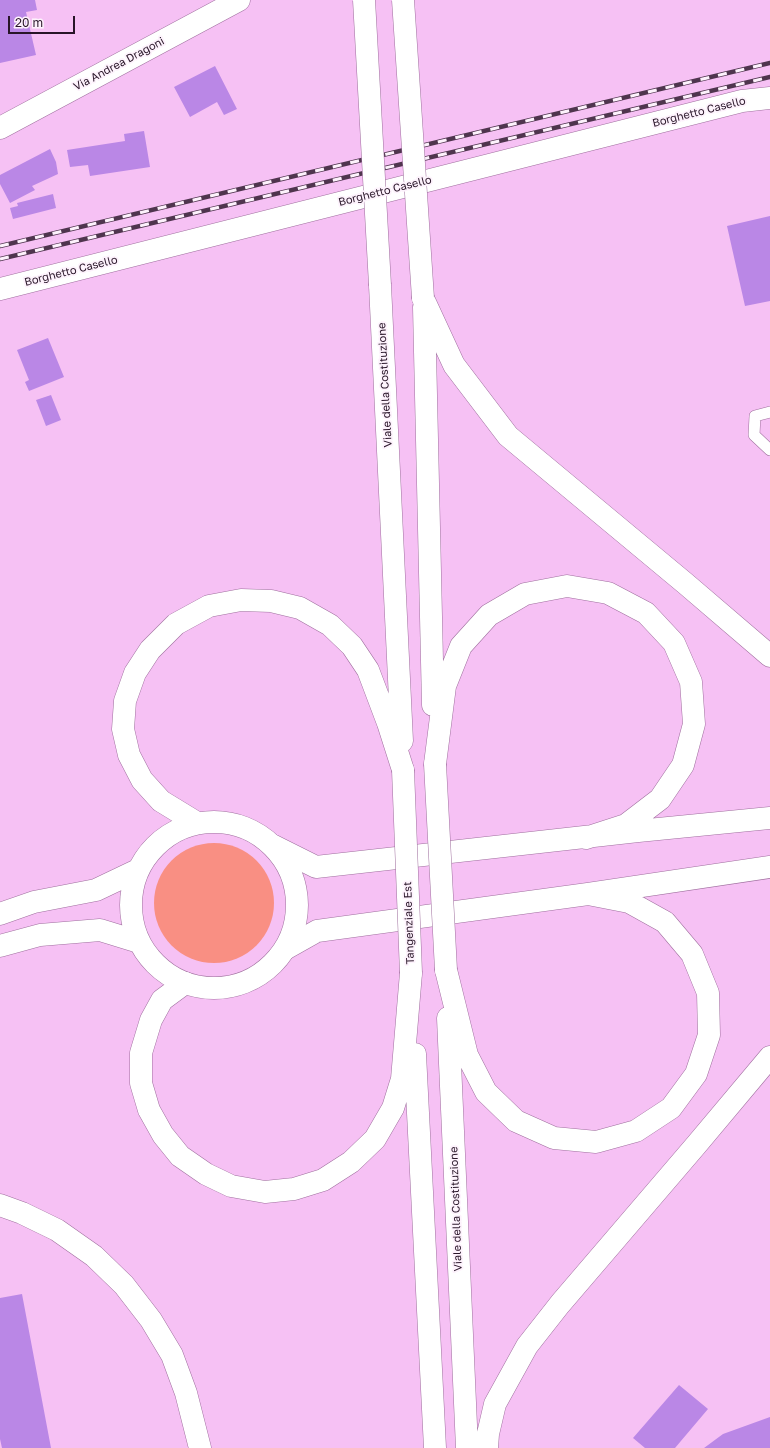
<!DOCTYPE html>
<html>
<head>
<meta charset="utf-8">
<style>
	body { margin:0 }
	#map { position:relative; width:770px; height:1448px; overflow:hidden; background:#f6c1f4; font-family:"Golos Text",sans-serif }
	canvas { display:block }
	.scale { position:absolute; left:8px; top:16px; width:67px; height:18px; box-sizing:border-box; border:2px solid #281528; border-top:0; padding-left:5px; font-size:12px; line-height:14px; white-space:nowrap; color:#281528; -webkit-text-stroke:3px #fdf2fc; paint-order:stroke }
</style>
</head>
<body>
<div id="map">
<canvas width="770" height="1448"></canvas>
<div class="scale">20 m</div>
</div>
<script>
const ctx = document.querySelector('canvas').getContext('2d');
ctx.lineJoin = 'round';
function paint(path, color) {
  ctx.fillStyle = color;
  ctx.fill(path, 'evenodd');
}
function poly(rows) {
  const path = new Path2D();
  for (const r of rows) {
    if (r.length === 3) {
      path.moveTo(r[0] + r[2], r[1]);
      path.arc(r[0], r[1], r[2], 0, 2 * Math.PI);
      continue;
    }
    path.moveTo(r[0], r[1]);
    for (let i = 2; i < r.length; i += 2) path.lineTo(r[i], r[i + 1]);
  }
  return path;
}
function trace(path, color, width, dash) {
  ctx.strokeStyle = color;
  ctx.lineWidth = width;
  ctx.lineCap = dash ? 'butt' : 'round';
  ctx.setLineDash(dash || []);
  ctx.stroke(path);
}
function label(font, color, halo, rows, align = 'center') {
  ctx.font = font + ' "Golos Text",sans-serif';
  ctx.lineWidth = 3.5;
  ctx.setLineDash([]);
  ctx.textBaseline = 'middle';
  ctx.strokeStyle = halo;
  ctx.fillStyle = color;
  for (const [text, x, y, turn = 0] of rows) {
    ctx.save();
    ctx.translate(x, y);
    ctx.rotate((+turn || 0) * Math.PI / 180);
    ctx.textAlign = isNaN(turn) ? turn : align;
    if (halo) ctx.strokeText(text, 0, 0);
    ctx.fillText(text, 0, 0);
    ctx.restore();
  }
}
const green = poly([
	[214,903,60]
]);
const building = poly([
	[0,0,35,0,37,10,26,12,36,55,0,63],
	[215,66,237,109,224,115,217,102,190,117,174,87],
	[144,131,150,167,90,176,88,165,70,167,67,150,125,141,124,134],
	[50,149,56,162,58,174,32,186,35,190,10,203,0,184,0,175],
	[53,194,56,208,13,219,10,208,18,206,17,203],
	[770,216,770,301,745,306,727,226],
	[48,338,64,377,29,391,25,382,29,380,17,350],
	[51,395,61,420,46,426,36,400],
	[22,1294,51,1448,2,1448,0,1439,0,1298],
	[679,1385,708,1409,675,1448,645,1448,633,1438],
	[770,1417,770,1448,704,1448,723,1434]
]);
const lane = poly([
	[770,412,755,416,754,435,770,450]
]);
const street = poly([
	[0,128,239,0],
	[0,289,742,101,770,98]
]);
const secondary = poly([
	[0,1205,22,1213,57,1230,94,1256,124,1285,151,1320,172,1355,186,1393,200,1448]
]);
const primary = poly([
	[214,905,83],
	[0,914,34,902,96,890,138,870],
	[0,946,40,935,100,930,139,942]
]);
const highway = poly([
	[380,285,402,741],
	[423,298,454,365,508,436,686,584,770,656],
	[424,307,433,705],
	[435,764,445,686,461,646,489,615,525,594,567,586,608,593,646,613,674,643,691,682,694,724,683,765,660,799,626,825,586,838],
	[197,823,161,801,142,780,129,755,123,729,125,701,135,673,150,650,176,624,209,606,241,600,271,601,300,608,330,625,352,646,368,670,388,723,403,770],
	[274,846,316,867,638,831,770,818],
	[285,949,317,931,588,894,770,867],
	[446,970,467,1055,486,1092,516,1121,554,1138,596,1142,636,1131,671,1108,696,1074,709,1035,708,993,692,954,665,922,629,902,588,894],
	[185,983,162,1000,151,1020,141,1053,141,1083,149,1110,163,1135,180,1156,206,1174,231,1186,265,1192,294,1189,323,1180,351,1162,375,1139,393,1108,402,1079,411,973],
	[448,1018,467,1448],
	[415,1054,435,1448],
	[487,1448,488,1434,495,1404,527,1346,560,1304,697,1144,770,1057]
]);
const rail = poly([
	[0,246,770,63],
	[0,259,770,77]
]);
const highwayBridge = poly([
	[364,0,380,285],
	[403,0,423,298],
	[435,764,446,970],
	[403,770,411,973]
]);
const streetNames = [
	["Via Andrea Dragoni",119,64,-28],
	["Borghetto Casello",699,112,-14],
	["Borghetto Casello",385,191,-14],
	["Borghetto Casello",71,271,-14],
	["Viale della Costituzione",385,385,-93],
	["Tangenziale Est",409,923,-92],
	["Viale della Costituzione",456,1209,-92]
];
paint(green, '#f98f83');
paint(building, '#ba87e6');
trace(lane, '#9f6f9e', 12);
trace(street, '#9f6f9e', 23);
trace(secondary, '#9f6f9e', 23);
trace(primary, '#9f6f9e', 23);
trace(highway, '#9f6f9e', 23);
trace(lane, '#fff', 11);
trace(street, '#fff', 22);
trace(secondary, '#fff', 22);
trace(primary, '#fff', 22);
trace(highway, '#fff', 22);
trace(rail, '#4f354e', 4.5);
trace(rail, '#fdf2fc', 3, [9]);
trace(highwayBridge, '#9f6f9e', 23, []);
trace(highwayBridge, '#fff', 22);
label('11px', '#281528', '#fdf2fc', streetNames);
</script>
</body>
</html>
